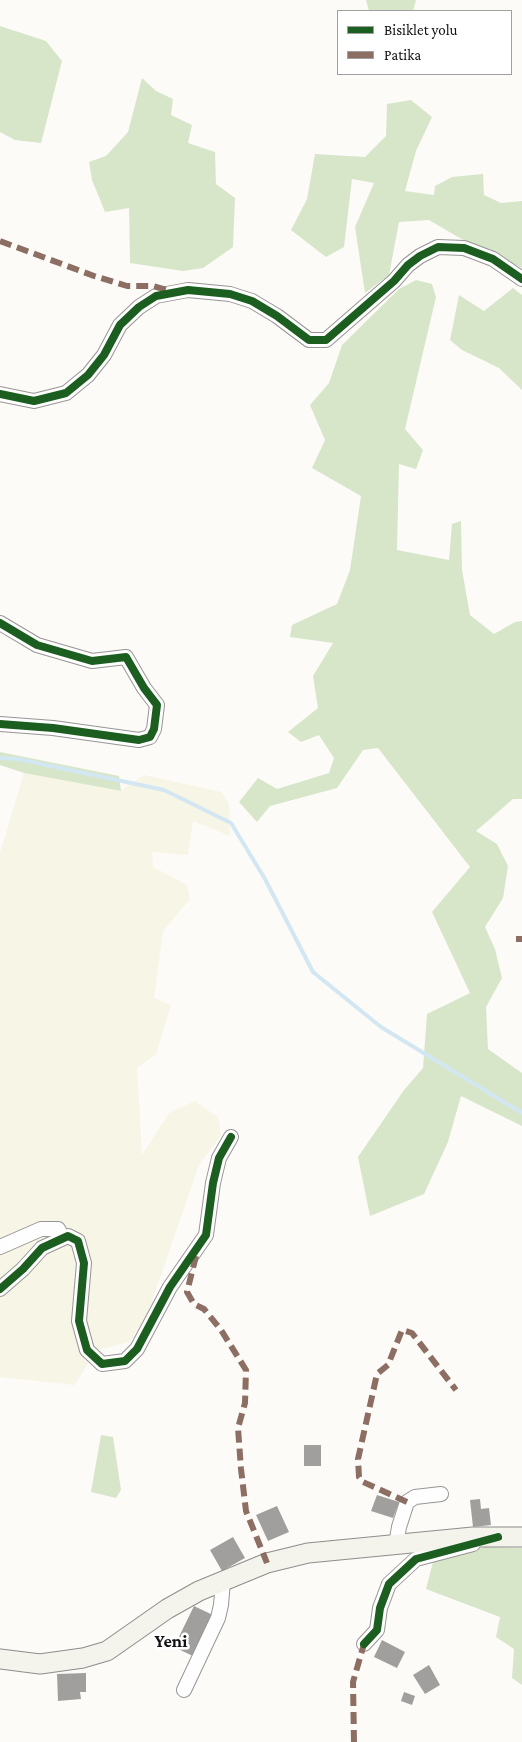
<!DOCTYPE html>
<html>
<head>
<meta charset="utf-8">
<style>
	body { margin:0 }
	#map { position:relative; width:522px; height:1742px; overflow:hidden; background:#fcfbf8; font-family:"Crimson Pro",serif }
	canvas { display:block }
	.legend { position:absolute; left:337px; top:10px; width:175px; height:65px; box-sizing:border-box; background:#fff; border:1px solid #a0a0a0; margin:0; padding:6px 9px; list-style:none; font-size:15px; color:#111 }
	.legend li { display:flex; align-items:center; gap:10px; height:25px }
	.legend b { width:25px; border:1px solid #a0a0a0 }
</style>
</head>
<body>
<div id="map">
<canvas width="522" height="1742"></canvas>
<ul class="legend">
<li><b style="height:6px;background:#1b5e20"></b>Bisiklet yolu</li>
<li><b style="height:6px;background:#8d6e63"></b>Patika</li>
</ul>
</div>
<script>
const ctx = document.querySelector('canvas').getContext('2d');
ctx.lineJoin = 'round';
function paint(path, color) {
  ctx.fillStyle = color;
  ctx.fill(path, 'evenodd');
}
function poly(rows) {
  const path = new Path2D();
  for (const r of rows) {
    path.moveTo(r[0], r[1]);
    for (let i = 2; i < r.length; i += 2) path.lineTo(r[i], r[i + 1]);
  }
  return path;
}
function trace(path, color, width, dash) {
  ctx.strokeStyle = color;
  ctx.lineWidth = width;
  ctx.lineCap = dash ? 'butt' : 'round';
  ctx.setLineDash(dash || []);
  ctx.stroke(path);
}
function label(font, color, halo, rows, align = 'center') {
  ctx.font = font + ' "Crimson Pro",serif';
  ctx.lineWidth = 5;
  ctx.setLineDash([]);
  ctx.textBaseline = 'middle';
  ctx.strokeStyle = halo;
  ctx.fillStyle = color;
  for (const [text, x, y, turn = 0] of rows) {
    ctx.save();
    ctx.translate(x, y);
    ctx.rotate((+turn || 0) * Math.PI / 180);
    ctx.textAlign = isNaN(turn) ? turn : align;
    if (halo) ctx.strokeText(text, 0, 0);
    ctx.fillText(text, 0, 0);
    ctx.restore();
  }
}
const farmland = poly([
	[24,773,121,791,144,775,221,792,229,804,230,836,193,821,188,855,152,852,153,867,187,885,190,899,163,931,154,998,171,1005,156,1054,137,1068,142,1155,169,1113,195,1101,218,1117,221,1135,199,1165,148,1312,130,1342,96,1350,75,1385,0,1377,0,853]
]);
const forest = poly([
	[366,0,416,0,413,11,369,11],
	[0,26,46,41,62,61,41,143,15,140,0,132],
	[142,78,156,91,173,99,171,115,192,125,188,143,215,152,216,184,235,198,233,247,203,268,183,271,130,263,129,208,105,212,92,180,89,162,106,156,128,132],
	[411,100,432,117,416,151,405,191,434,195,435,186,452,177,483,174,484,195,501,203,522,201,522,268,458,237,429,220,399,222,389,275,365,293,355,227,374,183,352,179,344,247,326,257,291,230,307,199,315,154,365,157,386,136,387,104],
	[416,280,432,284,436,297,405,429,423,450,416,469,399,464,397,550,449,560,452,524,461,521,462,570,470,615,494,634,515,622,522,621,522,799,513,799,476,831,497,844,508,866,503,898,485,927,495,949,502,978,486,1007,488,1049,522,1073,522,1126,461,1096,448,1142,424,1194,370,1216,358,1157,404,1090,423,1068,427,1014,470,993,432,912,470,867,378,748,363,750,337,788,270,806,257,822,239,802,258,778,277,789,329,773,334,758,319,735,301,742,288,732,318,708,313,676,333,643,290,637,292,625,337,604,350,570,361,496,312,468,325,440,310,405,329,383,342,345,399,289],
	[513,288,522,295,522,390,499,368,462,350,450,340,459,295,484,311],
	[0,752,119,776,121,791,24,773,0,765],
	[101,1435,113,1437,121,1490,116,1498,91,1492],
	[485,1547,522,1548,522,1685,512,1678,514,1649,496,1637,500,1617,426,1589,433,1562]
]);
const stream = poly([
	[0,758,18,759,164,790,231,823,265,879,313,972,381,1027,522,1113]
]);
const building = poly([
	[304,1445,321,1445,321,1466,304,1466],
	[377,1495,399,1502,393,1518,371,1511],
	[480,1499,481,1509,489,1508,491,1525,473,1527,470,1500],
	[277,1506,289,1532,268,1541,256,1515],
	[233,1537,245,1558,222,1571,210,1550],
	[194,1606,215,1616,195,1657,174,1647],
	[382,1640,405,1652,397,1668,374,1657],
	[429,1665,440,1685,425,1694,413,1675],
	[86,1673,86,1692,80,1692,81,1699,58,1701,57,1674],
	[404,1692,415,1696,412,1705,401,1701]
]);
const street = poly([
	[0,394,34,401,66,393,88,375,104,355,120,325,139,307,156,296,188,290,230,294,252,301,277,316,309,340,326,340,394,281,408,265,420,256,438,247,464,248,493,259,522,279],
	[0,623,37,645,92,661,126,657,144,688,157,705,154,729,150,737,139,740,53,728,0,724],
	[0,1247,41,1229,58,1229,63,1238],
	[0,1289,23,1269,42,1248,68,1236,78,1241,84,1263,79,1321,87,1350,102,1364,125,1361,137,1349,170,1287,206,1235,213,1183,219,1158,231,1137],
	[396,1545,399,1527,407,1502,415,1497,441,1494],
	[364,1644,377,1630,380,1608,389,1584,416,1559,473,1544],
	[184,1690,218,1618,221,1605,223,1581]
]);
const secondary = poly([
	[0,1659,40,1664,83,1658,107,1651,167,1609,199,1591,267,1563,308,1553,473,1537,522,1537]
]);
const quiet = poly([
	[0,241,94,276,127,286,153,286,170,291],
	[516,939,522,939],
	[196,1256,187,1292,194,1304,204,1309,221,1330,246,1370,245,1403,238,1428,241,1469,246,1511,267,1563],
	[407,1502,363,1482,359,1477,358,1459,377,1374,388,1365,402,1330,412,1333,456,1390],
	[354,1742,353,1682,364,1644]
]);
const cycleway = poly([
	[0,394,34,401,66,393,88,375,104,355,120,325,139,307,156,296,188,290,230,294,252,301,277,316,309,340,326,340,394,281,408,265,420,256,438,247,464,248,493,259,522,279],
	[0,623,37,645,92,661,126,657,144,688,157,705,154,729,150,737,139,740,53,728,0,724],
	[0,1289,23,1269,42,1248,68,1236,78,1241,84,1263,79,1321,87,1350,102,1364,125,1361,137,1349,170,1287,206,1235,213,1183,219,1158,231,1137],
	[364,1644,377,1630,380,1608,389,1584,416,1559,498,1537]
]);
const districtNames = [
	["Yeni",171,1641]
];
paint(farmland, '#f6f5e6');
paint(forest, '#d7e6c9');
trace(stream, '#d2e7f2', 4);
paint(building, '#a09f9d');
trace(street, '#979695', 16);
trace(secondary, '#8d8d8c', 21);
trace(street, '#fffefe', 14);
trace(secondary, '#f4f4ed', 19);
trace(quiet, '#8d6e63', 6, [12, 6]);
trace(cycleway, '#1b5e20', 8);
label('bold 18px', '#111', '#fff', districtNames);
</script>
</body>
</html>
